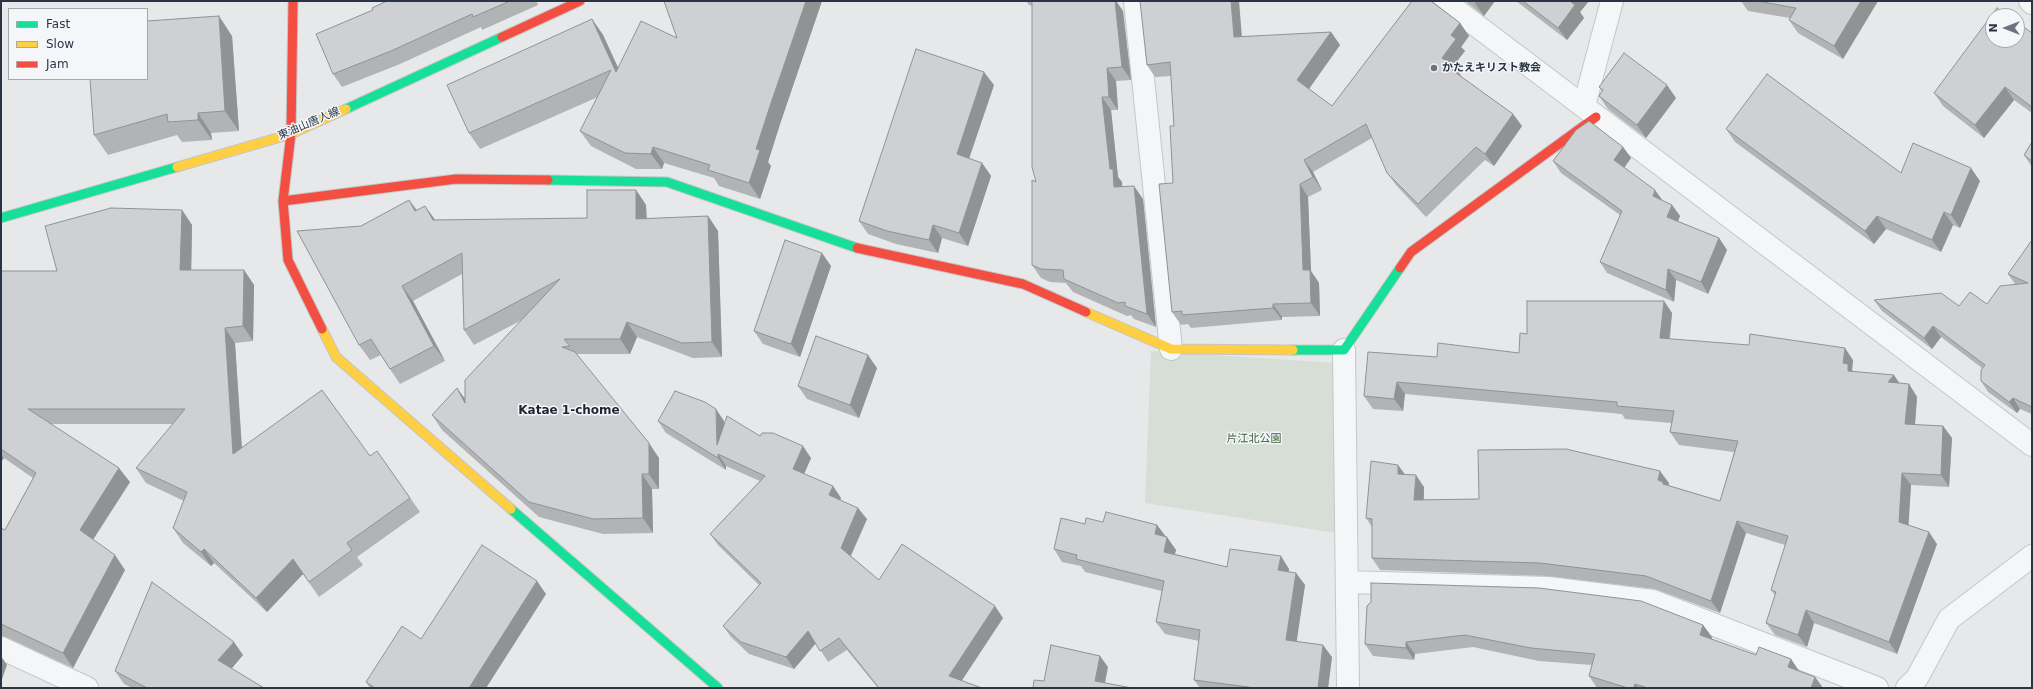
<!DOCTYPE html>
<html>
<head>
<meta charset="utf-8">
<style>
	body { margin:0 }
	#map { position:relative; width:2033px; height:689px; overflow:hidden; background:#e6e8ea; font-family:"DejaVu Sans",sans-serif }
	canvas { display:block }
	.frame { position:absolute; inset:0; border:2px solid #2b3445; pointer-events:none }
	.legend { position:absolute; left:8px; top:8px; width:140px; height:72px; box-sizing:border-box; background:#f4f6f9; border:1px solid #a4a8b1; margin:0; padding:5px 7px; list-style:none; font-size:12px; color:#2b3445 }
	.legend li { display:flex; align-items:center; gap:8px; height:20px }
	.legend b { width:20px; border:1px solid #a4a8b1 }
	.north { position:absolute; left:1985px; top:8px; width:40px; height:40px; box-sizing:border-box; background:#f4f6f9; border:1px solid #a4a8b1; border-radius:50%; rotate:270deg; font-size:11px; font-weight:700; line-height:16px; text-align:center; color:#2b3445 }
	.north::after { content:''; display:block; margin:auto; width:14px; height:18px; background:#6c737f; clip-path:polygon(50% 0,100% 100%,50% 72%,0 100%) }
</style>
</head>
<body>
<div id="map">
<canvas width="2033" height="689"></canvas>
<div class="frame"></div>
<ul class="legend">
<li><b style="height:5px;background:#16e098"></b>Fast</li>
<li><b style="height:5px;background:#ffcf43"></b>Slow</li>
<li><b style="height:5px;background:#f24e42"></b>Jam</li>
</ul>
<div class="north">N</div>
</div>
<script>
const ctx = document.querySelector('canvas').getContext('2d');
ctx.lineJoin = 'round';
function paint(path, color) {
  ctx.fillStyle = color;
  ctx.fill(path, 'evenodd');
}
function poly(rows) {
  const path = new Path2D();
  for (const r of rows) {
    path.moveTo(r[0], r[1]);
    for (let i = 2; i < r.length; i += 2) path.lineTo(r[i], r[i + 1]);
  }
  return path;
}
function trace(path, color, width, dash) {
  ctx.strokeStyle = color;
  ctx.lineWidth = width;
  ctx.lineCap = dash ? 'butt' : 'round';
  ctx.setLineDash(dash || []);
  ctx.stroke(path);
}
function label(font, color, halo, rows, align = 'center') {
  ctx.font = font + ' "DejaVu Sans","Noto Sans JP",sans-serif';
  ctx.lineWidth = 3;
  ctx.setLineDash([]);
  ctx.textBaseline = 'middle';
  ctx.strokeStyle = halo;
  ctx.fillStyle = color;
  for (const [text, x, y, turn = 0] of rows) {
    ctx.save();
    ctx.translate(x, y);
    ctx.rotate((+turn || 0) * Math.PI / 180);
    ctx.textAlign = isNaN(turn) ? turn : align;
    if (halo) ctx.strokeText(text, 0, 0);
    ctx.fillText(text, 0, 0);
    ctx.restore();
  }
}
const green = poly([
	[1151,351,1337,363,1336,533,1145,503]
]);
const street = poly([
	[1135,1,1171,349],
	[1444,1,2032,445],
	[2030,1,2032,3],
	[1584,106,1612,1],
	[1344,350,1348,688],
	[1348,582,1548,588,1653,601,1877,688],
	[1,648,87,688],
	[1907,688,1917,678,1949,619,2032,556]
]);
const fast = poly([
	[346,109,502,37],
	[548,180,667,182,857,248],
	[1,218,177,167],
	[1293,350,1344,350,1400,268],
	[511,509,718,688]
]);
const slow = poly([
	[177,167,291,134,346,109],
	[1086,312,1171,349,1293,350],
	[322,329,336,357,511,509]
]);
const jam = poly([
	[293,1,291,134,283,201,288,260,322,329],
	[502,37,580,1],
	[283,201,456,179,548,180],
	[857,248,1023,284,1086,312],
	[1400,268,1411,252,1596,117]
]);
const wall = poly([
	[387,1,537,1,538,5,482,30,481,27,400,64,342,87,333,74,373,10],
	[664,1,822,1,781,121,768,162,771,166,760,199,719,186,714,178,664,163,662,169,636,169,591,146,580,131,598,97,480,149,469,133,592,19,603,35,618,68,677,38],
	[1026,1,1116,1,1123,11,1131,80,1116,81,1118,110,1111,110,1118,177,1122,182,1122,187,1143,199,1156,327,1134,319,1131,315,1127,316,1073,292,1066,283,1050,282,1041,278,1032,265,1036,182,1032,6,1029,5],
	[1412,1,1432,1,1460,23,1469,36,1461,47,1465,51,1453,66,1461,77,1513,114,1522,126,1494,166,1485,160,1426,217,1396,185,1387,173,1372,138,1313,172,1322,190,1308,197,1311,271,1319,283,1320,316,1282,317,1282,320,1191,328,1188,324,1181,325,1172,312,1173,183,1174,126,1171,76,1155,77,1147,65,1242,37,1331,32,1340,45,1309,89,1332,106],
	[1465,1,1495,1,1484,16],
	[1516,1,1589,1,1580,12,1584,18,1567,40],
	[1741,1,1878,1,1843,59,1798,33,1789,20,1790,18,1748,11],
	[2032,33,2032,113,2014,100,1984,138,1943,106,1934,93],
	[232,36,239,131,211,133,212,140,182,142,177,135,108,155,94,135],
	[994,85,969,159,982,163,991,176,968,246,942,238,938,253,896,244,868,234,859,221],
	[1599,87,1676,98,1646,138,1608,109,1599,96,1602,91],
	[1726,129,1901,173,1980,181,1960,228,1953,225,1941,252,1886,229,1874,244,1735,142],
	[2032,142,2032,167,2024,155],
	[1623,147,1631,158,1624,167,1663,201,1672,205,1680,216,1678,221,1719,238,1727,250,1708,294,1676,280,1674,302,1607,273,1600,262,1620,215,1561,173,1553,161],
	[636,190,646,205,647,219,708,216,718,231,722,357,693,358,637,337,630,354,576,354,659,458,659,489,652,489,653,533,603,534,539,517,442,430,432,415,457,388,465,399,522,320,474,345,464,330,462,274,413,301,445,361,400,384,390,369,381,355,370,360,359,345,361,226,409,200,417,210,435,220,587,218],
	[182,210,192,225,191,270,244,270,254,285,253,341,235,343,242,447,370,456,377,451,420,512,357,557,363,565,319,597,303,574,267,612,214,563,211,566,183,543,173,528,184,501,146,483,136,468,173,424,51,424,130,482,93,540,125,570,73,668,6,637,1,636,1,528,5,530,33,478,4,458,1,462,1,271,57,271],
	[2032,240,2032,414,2020,409,2017,413,1988,392,1981,381,1982,368,1941,337,1932,349,1882,311,1874,300,1959,306,1987,304,2015,284,2008,274],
	[831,266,800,357,763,344,754,331],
	[1664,301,1672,313,1670,339,1853,360,1852,370,1853,371,1900,384,1909,384,1917,397,1915,425,1943,426,1952,438,1949,487,1911,485,1908,525,1937,544,1897,654,1814,623,1807,647,1775,635,1766,623,1775,595,1771,590,1785,545,1746,533,1720,613,1655,589,1548,576,1380,570,1372,558,1372,527,1366,518,1405,474,1424,487,1424,500,1479,499,1669,483,1668,485,1720,501,1734,452,1679,445,1670,432,1672,423,1625,419,1622,414,1405,394,1403,411,1373,409,1364,396,1437,357,1519,353,1527,334],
	[877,368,859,418,807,399,798,386],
	[658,421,724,421,724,424,760,436,811,458,804,474,841,498,840,500,867,519,851,556,879,580,1003,618,961,681,982,688,878,688,847,650,828,662,816,643,794,669,749,654,731,637,723,626,759,585,718,545,710,534,760,481,726,466,726,470,666,433],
	[1103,522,1157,525,1176,550,1175,554,1227,567,1289,569,1289,572,1296,573,1305,585,1296,641,1332,657,1328,688,1200,688,1194,680,1199,641,1165,634,1156,622,1162,591,1085,572,1081,566,1062,562,1054,549,1085,524],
	[546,594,486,688,370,688,366,682,421,639],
	[1367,606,1703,625,1712,637,1711,639,1756,655,1791,659,1799,671,1815,677,1823,688,1597,688,1589,676,1592,665,1539,661,1473,647,1415,654,1414,660,1373,656,1365,644],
	[243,655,231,669,264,688,132,688,124,684,115,671]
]);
const shadedWall = poly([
	[806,1,822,1,781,121,768,162,771,166,760,199,749,183,756,149,770,106],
	[1115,1,1116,1,1123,11,1131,80,1122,67],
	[1231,1,1239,1,1243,50,1234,37],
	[1477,1,1495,1,1484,16,1475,3],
	[1570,1,1589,1,1580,12,1584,18,1567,40,1558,28],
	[1861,1,1878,1,1843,59,1834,46],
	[219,16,232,36,239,131,225,111],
	[592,19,603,35,627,87,616,72],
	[1460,23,1469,36,1461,47,1465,51,1450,70,1442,58,1451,35],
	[1331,32,1340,45,1306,93,1297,80],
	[1455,67,1464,80,1452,70],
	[1107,68,1116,81,1118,110,1109,97],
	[984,72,994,85,966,167,957,154],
	[1667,85,1676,98,1646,138,1637,125],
	[2005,87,2014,100,1984,138,1975,125],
	[1102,97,1111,110,1118,177,1122,182,1123,200,1114,187,1110,169],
	[198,113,211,133,212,140,198,120],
	[1513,114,1522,126,1494,166,1485,154],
	[653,147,664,163,662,169,651,154],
	[1623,147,1631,158,1622,171,1614,160],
	[1304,160,1313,172,1322,190,1313,177],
	[982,163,991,176,968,246,959,233],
	[1971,168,1980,181,1960,228,1951,215],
	[1300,184,1308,197,1311,271,1319,283,1320,316,1311,303,1303,270],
	[1134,186,1143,199,1156,327,1147,314],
	[636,190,646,205,647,234,636,219],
	[1655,190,1663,201,1653,196],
	[409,200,420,215,415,211],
	[1672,205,1680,216,1675,228,1667,217],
	[425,206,436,221,433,220],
	[182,210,192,225,191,284,180,270],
	[1944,212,1953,225,1941,252,1932,240],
	[708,216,718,231,722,357,712,342],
	[1877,216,1886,229,1874,244,1865,231],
	[933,225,942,238,938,253,929,240],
	[1719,238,1727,250,1708,294,1701,282],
	[822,253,831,266,800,357,791,344],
	[1668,269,1676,280,1674,302,1666,290],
	[244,270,254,285,253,341,243,326],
	[402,286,413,301,445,361,434,346],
	[1664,301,1672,313,1668,350,1660,338],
	[1273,304,1282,317,1282,320,1273,308],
	[627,322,637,337,630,354,620,339],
	[1933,326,1941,337,1932,349,1924,338],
	[225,328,235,343,243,468,233,454],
	[1845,348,1853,360,1852,370,1857,376,1848,371,1843,363],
	[868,355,877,368,859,418,850,405],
	[1894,375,1902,387,1888,382],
	[1397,382,1405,394,1403,411,1394,399],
	[1909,384,1917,397,1914,437,1905,424],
	[457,388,468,403,465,403],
	[2013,398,2020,409,2017,413,2009,402],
	[716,409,724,421,725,456,717,445],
	[1943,426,1952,438,1949,487,1941,475],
	[649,443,659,458,659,489,649,474],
	[803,446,811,458,801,481,793,469],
	[718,454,726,466,726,470,718,458],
	[1,455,4,458,1,462],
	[1398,465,1407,477,1398,474],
	[119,468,130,482,90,544,80,530],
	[1660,471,1669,483,1668,488,1658,480],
	[1902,473,1911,485,1908,534,1899,522],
	[642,474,652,489,653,533,643,518],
	[1416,475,1424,487,1423,513,1414,500],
	[833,486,841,498,837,507,829,495],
	[858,508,867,519,849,559,841,548],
	[1737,521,1746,533,1720,613,1711,601],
	[1157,525,1166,537,1155,534],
	[1929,532,1937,544,1897,654,1889,642],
	[1167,537,1176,550,1172,564,1164,552],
	[204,549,214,563,211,566,201,552],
	[115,555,125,570,73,668,63,653],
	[1281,556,1289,569,1287,583,1278,570],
	[293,559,303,574,267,612,256,598],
	[1296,573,1305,585,1295,653,1286,640],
	[537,581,546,594,486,688,469,688],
	[995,606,1003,618,957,688,949,676],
	[1806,610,1814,623,1807,647,1798,635],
	[1703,625,1712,637,1709,647,1700,635],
	[808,631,816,643,794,669,786,657],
	[234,642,243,655,227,674,218,660],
	[1406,642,1415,654,1414,660,1406,648],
	[1323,645,1332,657,1328,688,1318,688],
	[1,656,7,665,1,682],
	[1100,656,1108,667,1104,688,1095,681],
	[1791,659,1799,671,1788,667],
	[1815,677,1823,688,1811,688],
	[1635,684,1639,688,1634,688]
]);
const building = poly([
	[387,1,510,1,473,17,472,14,391,51,333,74,316,34,373,10,372,8,387,1],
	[664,1,806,1,770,106,756,149,760,150,749,183,708,170,710,165,653,147,651,154,625,153,580,131,611,70,469,133,447,85,592,19,616,72,641,21,677,38,664,1],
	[1032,1,1115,1,1122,67,1107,68,1109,97,1102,97,1110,169,1113,169,1114,187,1134,186,1147,314,1125,306,1125,302,1118,303,1064,279,1063,270,1041,269,1032,265,1032,180,1036,182,1032,167,1032,1],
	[1140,1,1231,1,1234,37,1331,32,1297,80,1332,106,1412,1,1431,1,1460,23,1451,35,1456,39,1442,58,1455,67,1452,70,1513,114,1485,154,1476,147,1418,204,1387,173,1366,124,1304,160,1313,177,1300,184,1303,270,1310,270,1311,303,1273,304,1273,308,1182,315,1182,311,1172,312,1159,184,1173,183,1170,126,1174,126,1170,62,1147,65,1140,1],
	[1523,1,1570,1,1575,5,1558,28,1523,1],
	[1757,1,1861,1,1834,46,1789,20,1796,8,1757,1],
	[1997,8,2008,16,1993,16,1993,40,2017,40,2017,22,2032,33,2032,107,2005,87,1975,125,1934,93,1997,8],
	[219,16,225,111,198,113,198,120,168,122,167,114,94,135,90,79,147,79,147,21,219,16],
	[916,49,984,72,957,154,982,163,959,233,933,225,929,240,887,231,859,221,916,49],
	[1624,53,1667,85,1637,125,1599,96,1603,90,1599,87,1624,53],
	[1767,74,1901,173,1913,143,1971,168,1951,215,1944,212,1932,240,1877,216,1865,231,1726,129,1767,74],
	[1589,121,1623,147,1614,160,1655,190,1653,196,1672,205,1667,217,1719,238,1701,282,1668,269,1666,290,1600,262,1622,211,1553,161,1576,130,1589,121],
	[2032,142,2032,161,2024,155,2032,142],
	[587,190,636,190,636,219,708,216,712,342,682,343,627,322,620,339,564,339,570,346,562,347,575,352,649,443,649,474,642,474,643,518,593,519,529,502,432,415,457,388,465,403,465,380,560,279,464,330,462,253,402,286,434,346,390,369,371,339,359,345,297,231,361,226,409,200,415,211,425,206,433,220,587,218,587,190],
	[111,208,182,210,180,270,244,270,243,326,225,328,233,454,322,390,370,456,377,451,410,498,347,543,352,550,309,582,293,559,256,598,204,549,201,552,173,528,187,492,136,468,185,409,28,409,119,468,80,530,115,555,63,653,1,624,1,528,5,530,36,473,1,449,1,271,57,271,45,226,111,208],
	[785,240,822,253,791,344,754,331,785,240],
	[2032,240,2032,407,2013,398,2009,402,1981,381,1981,370,1985,365,1933,326,1924,338,1874,300,1941,293,1959,306,1970,292,1987,304,2000,286,2028,283,2008,274,2032,240],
	[1527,301,1664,301,1660,338,1749,345,1750,334,1845,348,1843,363,1848,364,1848,371,1894,375,1888,382,1909,384,1905,424,1943,426,1941,475,1902,473,1899,522,1929,532,1889,642,1806,610,1798,635,1766,623,1776,592,1771,590,1788,536,1737,521,1711,601,1646,576,1540,563,1372,558,1372,519,1366,518,1371,461,1398,465,1398,474,1416,475,1414,500,1479,499,1478,450,1566,449,1660,471,1658,480,1663,482,1663,484,1720,501,1738,441,1670,432,1674,411,1617,406,1617,402,1397,382,1394,399,1364,396,1368,352,1437,357,1438,343,1519,353,1520,333,1527,334,1527,301],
	[816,336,868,355,850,405,798,386,816,336],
	[675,391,705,402,716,409,717,445,727,416,760,436,762,433,773,433,803,446,793,469,833,486,829,495,858,508,841,548,879,580,902,544,995,606,949,676,982,688,879,688,839,638,820,651,808,631,786,657,741,642,723,626,761,583,710,534,765,476,718,454,718,458,658,421,675,391],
	[1106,512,1157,525,1155,534,1167,537,1164,552,1227,567,1230,549,1281,556,1278,570,1296,573,1286,640,1323,645,1318,688,1256,688,1194,680,1200,630,1156,622,1164,581,1076,559,1077,555,1054,549,1061,518,1085,524,1086,518,1103,522,1106,512],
	[482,545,537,581,469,688,375,688,366,682,402,626,421,639,482,545],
	[152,582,234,642,218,660,264,688,147,688,115,671,152,582],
	[1371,583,1539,588,1641,601,1703,625,1700,635,1756,655,1759,647,1791,659,1788,667,1815,677,1811,688,1648,688,1635,684,1634,688,1628,688,1589,676,1595,654,1531,648,1465,635,1406,642,1406,648,1365,644,1367,606,1371,602,1371,583],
	[1051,645,1100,656,1095,681,1132,688,1033,688,1034,680,1044,681,1051,645]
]);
const markers = [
	[1434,68,4,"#6c737f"]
];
const poiNames = [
	["かたえキリスト教会",1442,68]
];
const streetNames = [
	["東油山唐人線",309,124,-23]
];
const parkNames = [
	["片江北公園",1254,439]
];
const neighbourhoodNames = [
	["Katae 1-chome",569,411]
];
paint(green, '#d6ded6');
trace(street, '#c4c6c8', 24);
trace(fast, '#c4c6c8', 11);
trace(slow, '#c4c6c8', 11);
trace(jam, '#c4c6c8', 11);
trace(street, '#f5f6f7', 22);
trace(fast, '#16e098', 9);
trace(slow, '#ffcf43', 9);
trace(jam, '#f24e42', 9);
paint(wall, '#b1b3b5');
paint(shadedWall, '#909294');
paint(building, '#ced0d3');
trace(building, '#909294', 1);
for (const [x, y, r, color] of markers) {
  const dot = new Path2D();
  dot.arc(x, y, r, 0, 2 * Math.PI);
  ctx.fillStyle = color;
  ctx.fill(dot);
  trace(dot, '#f4f6f9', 1.5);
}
label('bold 11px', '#2b3445', '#f4f6f9', poiNames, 'left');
label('11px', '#2b3445', '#f4f6f9', streetNames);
label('11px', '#3f6138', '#f4f6f9', parkNames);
label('bold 12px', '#1d2536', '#f4f6f9', neighbourhoodNames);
</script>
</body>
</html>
